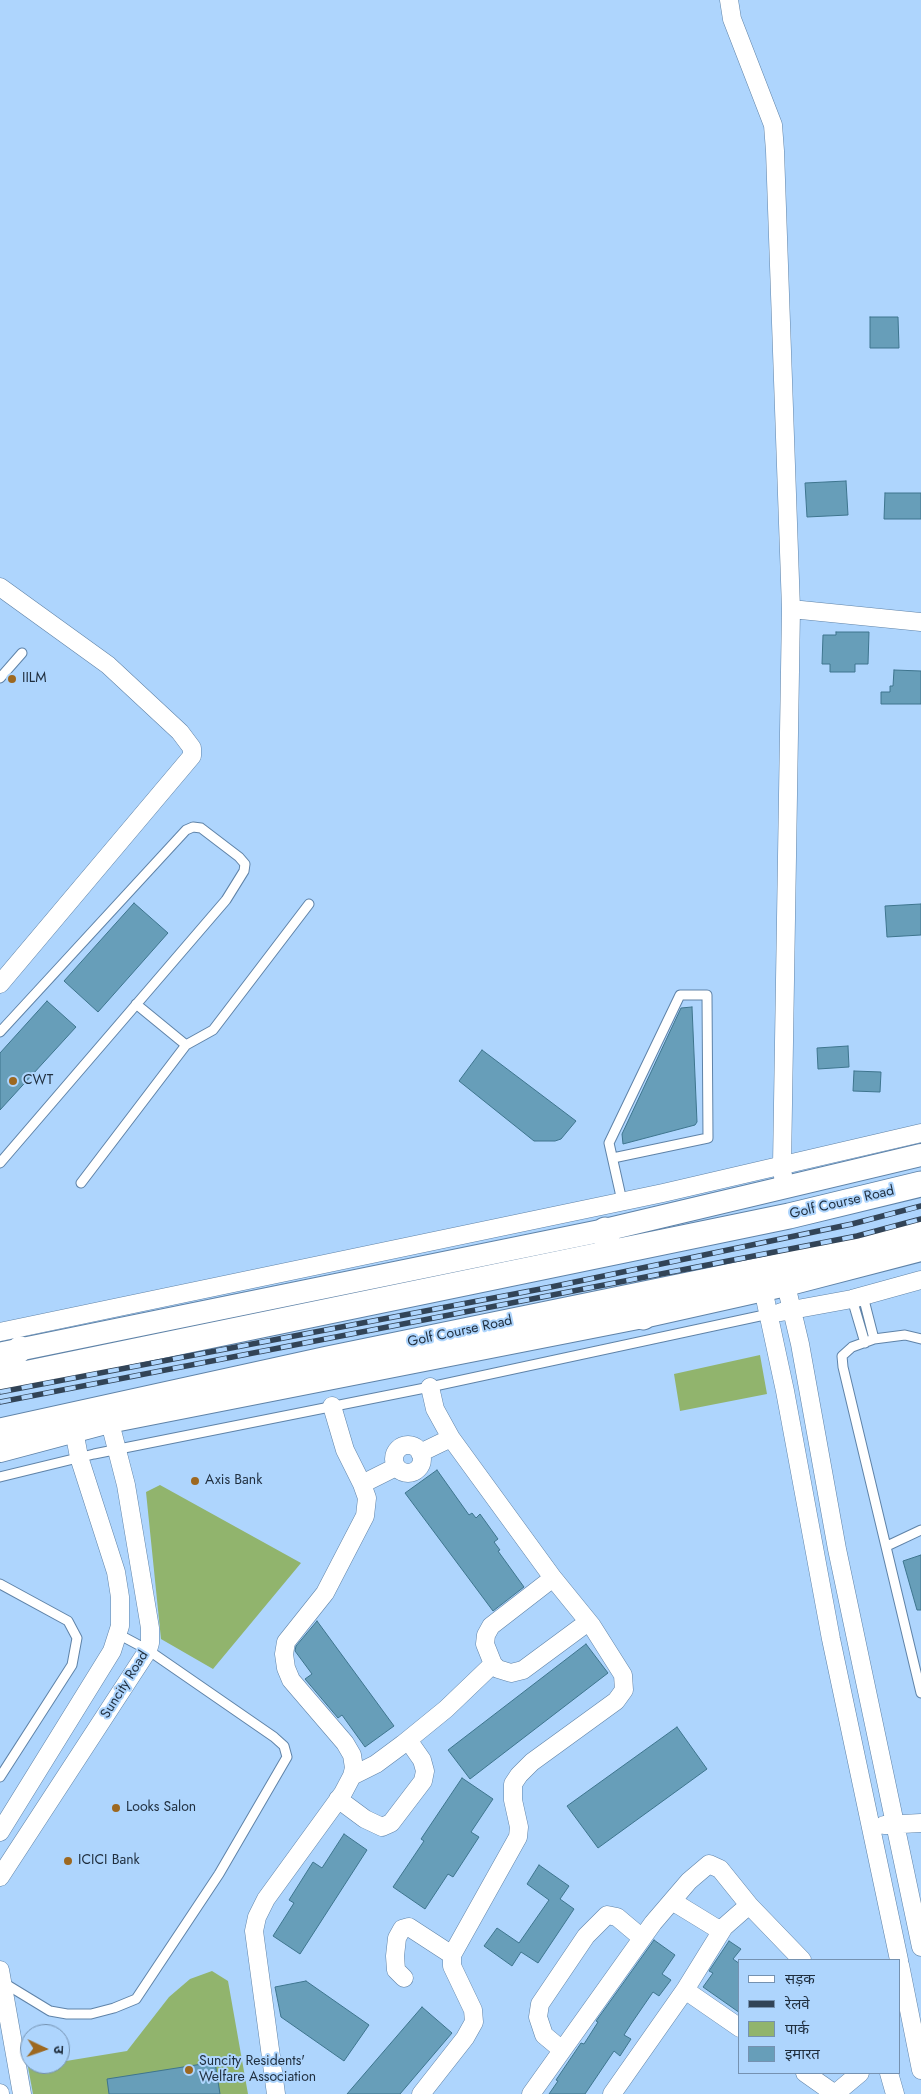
<!DOCTYPE html>
<html>
<head>
<meta charset="utf-8">
<style>
	body { margin:0 }
	#map { position:relative; width:921px; height:2094px; overflow:hidden; background:#aed5fd; font-family:Jost,"Noto Sans Devanagari",sans-serif }
	canvas { display:block }
	.legend { position:absolute; left:738px; top:1959px; width:162px; height:115px; box-sizing:border-box; background:#aed5fd; border:1px solid #7592b1; margin:0; padding:6px 9px; list-style:none; font-size:15px; color:#1f2e3e }
	.legend li { display:flex; align-items:center; gap:10px; height:25px }
	.legend b { width:25px; border:1px solid #7592b1 }
	.north { position:absolute; left:20px; top:2024px; width:50px; height:50px; box-sizing:border-box; background:#aed5fd; border:1px solid #7592b1; border-radius:50%; rotate:93deg; font-size:14px; font-weight:700; line-height:20px; text-align:center; color:#1f2e3e }
	.north::after { content:''; display:block; margin:auto; width:18px; height:22px; background:#9d6820; clip-path:polygon(50% 0,100% 100%,50% 72%,0 100%) }
</style>
</head>
<body>
<div id="map">
<canvas width="921" height="2094"></canvas>
<ul class="legend">
<li><b style="height:6px;background:#fff"></b>सड़क</li>
<li><b style="height:6px;background:#324457"></b>रेलवे</li>
<li><b style="height:14px;background:#91b46d"></b>पार्क</li>
<li><b style="height:14px;background:#679eb9"></b>इमारत</li>
</ul>
<div class="north">उ</div>
</div>
<script>
const ctx = document.querySelector('canvas').getContext('2d');
ctx.lineJoin = 'round';
function paint(path, color) {
  ctx.fillStyle = color;
  ctx.fill(path, 'evenodd');
}
function poly(rows) {
  const path = new Path2D();
  for (const r of rows) {
    if (r.length === 3) {
      path.moveTo(r[0] + r[2], r[1]);
      path.arc(r[0], r[1], r[2], 0, 2 * Math.PI);
      continue;
    }
    path.moveTo(r[0], r[1]);
    for (let i = 2; i < r.length; i += 2) path.lineTo(r[i], r[i + 1]);
  }
  return path;
}
function trace(path, color, width, dash) {
  ctx.strokeStyle = color;
  ctx.lineWidth = width;
  ctx.lineCap = dash ? 'butt' : 'round';
  ctx.setLineDash(dash || []);
  ctx.stroke(path);
}
function label(font, color, halo, rows, align = 'center') {
  ctx.font = font + ' Jost,sans-serif';
  ctx.lineWidth = 4;
  ctx.setLineDash([]);
  ctx.textBaseline = 'middle';
  ctx.strokeStyle = halo;
  ctx.fillStyle = color;
  for (const [text, x, y, turn = 0] of rows) {
    ctx.save();
    ctx.translate(x, y);
    ctx.rotate((+turn || 0) * Math.PI / 180);
    ctx.textAlign = isNaN(turn) ? turn : align;
    if (halo) ctx.strokeText(text, 0, 0);
    ctx.fillText(text, 0, 0);
    ctx.restore();
  }
}
const green = poly([
	[760,1355,767,1394,680,1411,674,1374],
	[160,1485,301,1563,213,1669,161,1639,146,1492],
	[212,1971,228,1981,248,2094,33,2094,28,2067,60,2064,60,2062,127,2051,169,1997,190,1979]
]);
const building = poly([
	[870,317,898,317,899,348,870,348,870,317],
	[846,481,848,515,807,517,805,483,846,481],
	[885,493,921,493,921,519,884,519,885,493],
	[836,632,869,632,868,664,855,664,855,672,830,672,830,664,822,664,823,635,836,635,836,632],
	[894,670,921,671,921,704,881,704,881,692,890,692,890,686,893,686,894,670],
	[134,903,168,933,98,1012,64,981,134,903],
	[921,904,921,935,887,937,885,906,921,904],
	[47,1001,76,1027,0,1110,0,1053,47,1001],
	[692,1007,697,1122,695,1125,623,1144,622,1134,681,1008,692,1007],
	[848,1046,849,1067,818,1069,817,1048,848,1046],
	[482,1050,576,1121,561,1139,555,1141,534,1141,459,1081,482,1050],
	[854,1071,881,1072,880,1092,853,1091,854,1071],
	[437,1470,469,1515,472,1513,476,1518,480,1514,498,1539,494,1542,500,1550,498,1551,524,1587,493,1611,405,1493,437,1470],
	[921,1555,921,1610,917,1610,903,1561,921,1555],
	[317,1621,394,1726,365,1747,342,1715,338,1718,305,1679,312,1674,295,1651,296,1646,317,1621],
	[586,1644,608,1673,470,1779,448,1750,586,1644],
	[677,1727,707,1769,598,1848,567,1806,677,1727],
	[462,1778,493,1799,471,1832,479,1837,453,1877,448,1874,425,1909,393,1887,424,1841,421,1839,462,1778],
	[344,1834,367,1850,300,1954,273,1936,294,1903,289,1900,313,1862,322,1868,344,1834],
	[539,1865,569,1886,560,1899,574,1909,538,1963,521,1952,512,1966,484,1946,497,1928,519,1943,549,1900,527,1884,539,1865],
	[654,1940,675,1955,662,1974,671,1980,659,1996,653,1992,631,2024,624,2035,631,2039,620,2056,614,2051,585,2094,549,2094,558,2081,556,2080,581,2043,584,2044,598,2022,596,2021,654,1940],
	[729,1941,741,1949,733,1959,740,1964,740,2013,703,1987,713,1973,709,1971,729,1941],
	[306,1981,369,2025,344,2061,281,2017,275,1987,306,1981],
	[422,2007,452,2033,400,2094,347,2094,422,2007],
	[215,2062,220,2094,109,2094,107,2079,215,2062]
]);
const service = poly([
	[0,678,22,653],
	[136,1004,186,1045,213,1030,309,904],
	[0,1032,186,830,193,827,201,828,239,857,245,864,244,871,226,900,0,1163],
	[613,1158,708,1138,707,995,680,995,609,1143,622,1201],
	[81,1183,186,1045],
	[863,1296,874,1339],
	[852,1299,865,1343],
	[921,1339,905,1335,874,1339,852,1347,842,1356,843,1367,921,1693],
	[0,1477,94,1454,430,1387,769,1314],
	[887,1546,921,1530],
	[0,1584,68,1621,77,1638,72,1665,0,1777],
	[4,1983,50,2011,67,2014,91,2014,114,2008,136,1999,219,1874,287,1757,284,1746,274,1737,148,1650,118,1634]
]);
const minor = poly([
	[729,0,732,19,773,125,775,151,791,609,782,1165,784,1187],
	[0,587,108,665,180,732,192,748,192,756,0,984],
	[791,609,921,622],
	[786,1285,800,1344,837,1549,921,1947],
	[763,1289,785,1391,831,1639,899,1960],
	[781,1312,852,1299,921,1280],
	[0,1332,663,1193,921,1133],
	[408,1459,14],
	[420,1453,451,1438],
	[362,1484,396,1467],
	[553,1578,491,1626,486,1635,485,1644,493,1664,498,1669,511,1673,523,1670,588,1622],
	[352,1776,376,1764,403,1744,446,1709,493,1664],
	[338,1799,365,1819,382,1827,391,1823,423,1781,425,1771,422,1760,408,1740],
	[884,1825,921,1823],
	[0,1832,112,1651,120,1626,120,1597,116,1572,79,1457,72,1420],
	[0,1877,148,1650,150,1643,150,1628,126,1485,107,1411],
	[672,1901,721,1931],
	[900,1965,921,2070],
	[0,1970,22,2094],
	[404,1978,396,1970,395,1956,397,1938,402,1929,409,1927,452,1955],
	[685,1990,740,2028],
	[562,2050,544,2035,538,2017,540,2004,586,1936,607,1915,617,1917,642,1938],
	[805,2073,835,2094],
	[889,2073,895,2094],
	[0,2093,0,2094],
	[276,2094,254,1931,257,1917,266,1899,343,1793,352,1776,354,1768,352,1755,345,1743,291,1680,286,1668,284,1654,286,1642,325,1593,365,1516,367,1498,362,1484,345,1450,332,1406],
	[421,2094,465,2038,474,2022,473,2010,452,1966,452,1955,518,1837,519,1827,513,1800,513,1784,519,1775,532,1762,616,1701,624,1690,623,1675,592,1626,553,1578,451,1438,435,1409,430,1387],
	[531,2094,653,1923,689,1881,709,1864,720,1869,749,1905,802,1960],
	[612,2094,685,1990,724,1927,749,1905],
	[835,2094,860,2073]
]);
const tertiary = poly([
	[3,1353,605,1230,921,1155],
	[0,1451,109,1422,643,1317,786,1285,921,1250]
]);
const secondary = poly([
	[605,1230,609,1253],
	[639,1295,643,1317],
	[0,1367,20,1349],
	[0,1379,789,1216,921,1184],
	[0,1431,328,1359,771,1268,921,1234]
]);
const rail = poly([
	[0,1392,551,1287,852,1224,921,1206],
	[0,1402,857,1236,921,1219]
]);
const markers = [
	[12,679,5,"#9d6820"],
	[13,1081,5,"#9d6820"],
	[195,1481,5,"#9d6820"],
	[116,1808,5,"#9d6820"],
	[68,1861,5,"#9d6820"],
	[189,2070,5,"#9d6820"]
];
const poiNames = [
	["IILM",22,679],
	["CWT",23,1081],
	["Axis Bank",205,1481],
	["Looks Salon",126,1808],
	["ICICI Bank",78,1861],
	["Suncity Residents'",199,2062],
	["Welfare Association",199,2078]
];
const streetNames = [
	["Golf Course Road",842,1203,-13],
	["Golf Course Road",460,1332,-12],
	["Suncity Road",125,1685,-58]
];
paint(green, '#91b46d');
paint(building, '#679eb9');
trace(building, '#3e758e', 1);
trace(service, '#5f83a8', 11);
trace(minor, '#5f83a8', 19);
trace(tertiary, '#5f83a8', 24);
trace(secondary, '#5f83a8', 27);
trace(service, '#fff', 9);
trace(minor, '#fff', 18);
trace(tertiary, '#fff', 22);
trace(secondary, '#fff', 25);
trace(rail, '#324457', 5.5);
trace(rail, '#aed5fd', 4, [11]);
for (const [x, y, r, color] of markers) {
  const dot = new Path2D();
  dot.arc(x, y, r, 0, 2 * Math.PI);
  ctx.fillStyle = color;
  ctx.fill(dot);
  trace(dot, '#aed5fd', 2);
}
label('14px', '#1f2e3e', '#aed5fd', poiNames, 'left');
label('14px', '#1f2e3e', '#aed5fd', streetNames);
</script>
</body>
</html>
